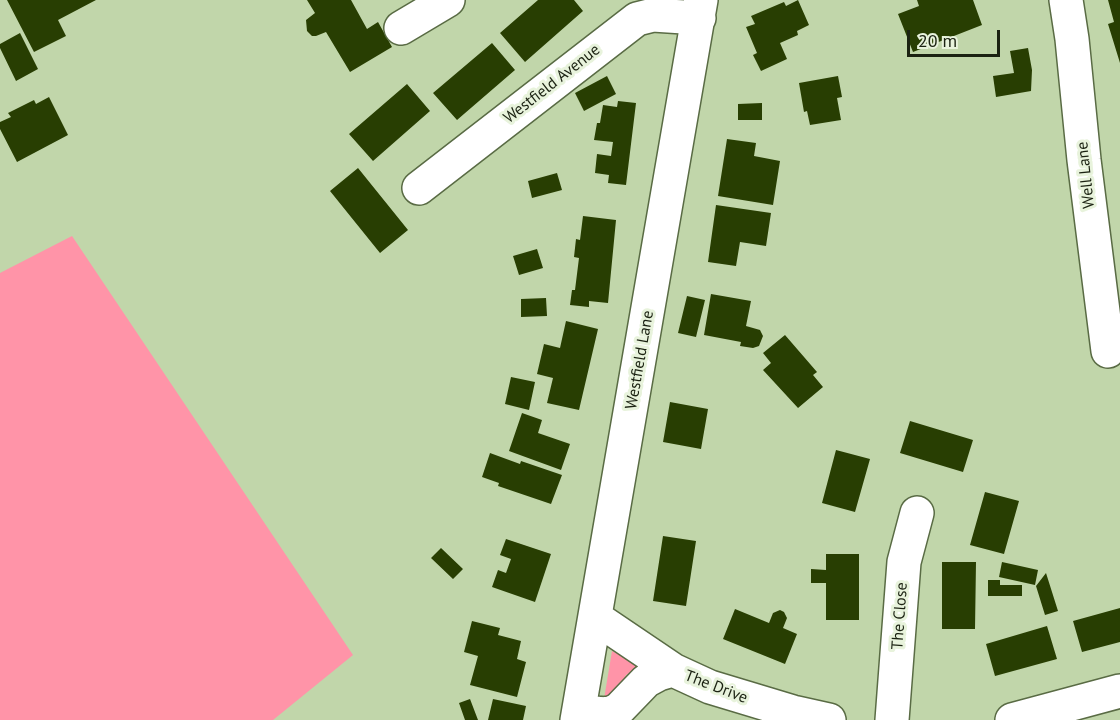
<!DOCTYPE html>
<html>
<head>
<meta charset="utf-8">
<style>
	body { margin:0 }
	#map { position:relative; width:1120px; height:720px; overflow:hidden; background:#c1d6aa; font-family:"PT Sans",sans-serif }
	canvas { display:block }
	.scale { position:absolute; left:907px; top:30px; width:93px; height:27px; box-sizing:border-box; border:3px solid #1b2212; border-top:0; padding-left:8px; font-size:18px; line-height:21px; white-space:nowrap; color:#1b2212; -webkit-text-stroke:4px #e8f3dc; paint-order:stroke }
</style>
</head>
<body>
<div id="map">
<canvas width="1120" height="720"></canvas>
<div class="scale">20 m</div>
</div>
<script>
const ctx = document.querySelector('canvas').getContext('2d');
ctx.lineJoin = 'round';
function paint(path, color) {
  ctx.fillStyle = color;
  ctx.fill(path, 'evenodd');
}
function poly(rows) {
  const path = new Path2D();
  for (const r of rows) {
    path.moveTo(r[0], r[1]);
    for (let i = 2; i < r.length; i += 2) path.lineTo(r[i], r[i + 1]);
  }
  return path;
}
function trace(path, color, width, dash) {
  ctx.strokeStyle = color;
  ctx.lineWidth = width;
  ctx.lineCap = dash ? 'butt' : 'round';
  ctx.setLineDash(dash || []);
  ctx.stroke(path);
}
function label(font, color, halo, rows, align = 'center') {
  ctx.font = font + ' "PT Sans",sans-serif';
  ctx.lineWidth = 6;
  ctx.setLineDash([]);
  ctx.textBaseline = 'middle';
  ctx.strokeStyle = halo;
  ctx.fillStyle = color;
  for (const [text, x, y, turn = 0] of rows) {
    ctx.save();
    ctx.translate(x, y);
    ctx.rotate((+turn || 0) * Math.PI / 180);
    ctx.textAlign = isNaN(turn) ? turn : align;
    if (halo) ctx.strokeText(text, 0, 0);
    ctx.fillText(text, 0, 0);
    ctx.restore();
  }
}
const green = poly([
	[72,236,353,655,273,720,0,720,0,273],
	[612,651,637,664,636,669,626,675,619,691,604,699]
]);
const building = poly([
	[7,0,96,0,58,20,66,36,34,52],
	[307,0,351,0,367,29,378,22,392,47,350,72,326,32,316,36,312,36,307,31,306,20,315,13],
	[538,0,574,0,583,11,525,62,500,33],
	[798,0,809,25,797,31,798,35,780,43,787,59,761,71,753,55,757,53,746,27,755,24,751,16,784,2,786,6],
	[917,0,973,0,982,25,913,52,898,14,919,6],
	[1108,0,1120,0,1120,63,1108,24,1114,22],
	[20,33,38,69,16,81,0,48,0,44],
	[492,43,515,70,457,120,433,93],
	[1028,48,1032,70,1031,91,996,97,993,76,1014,73,1010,51],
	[607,76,616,94,584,111,575,93],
	[838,76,842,97,837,98,841,120,810,125,807,111,804,112,799,83],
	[407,84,430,111,373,161,349,134],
	[49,97,68,135,17,162,0,129,0,122,11,117,8,113,34,100,36,104],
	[618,101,636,103,626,185,608,183,609,175,595,173,597,154,611,156,613,142,594,140,597,123,600,123,603,105,617,107],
	[762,103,762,120,738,120,738,104],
	[727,139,756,143,754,156,780,161,773,205,718,196],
	[358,168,408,230,380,253,330,191],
	[557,173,562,190,532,198,528,181],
	[716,205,771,213,766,246,740,242,736,266,708,262],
	[583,216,616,220,608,303,589,301,589,307,570,305,572,290,575,290,579,258,574,257,576,239,580,240],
	[537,249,543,268,519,275,513,256],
	[711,294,751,301,746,326,760,330,763,336,759,346,753,348,740,346,741,342,704,335],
	[687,296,705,300,696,337,678,333],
	[546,298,547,316,521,317,521,299],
	[566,321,598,329,579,410,547,403,553,378,537,374,544,344,560,348],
	[785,335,817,372,813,375,823,387,798,408,763,370,771,363,763,353],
	[511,377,535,382,529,410,505,404],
	[670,402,708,409,701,449,663,442],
	[522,413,542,420,538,433,570,444,561,470,509,451],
	[910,421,973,440,963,472,900,453],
	[836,450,870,459,855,512,822,503],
	[490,453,520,464,521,461,562,475,551,504,498,486,499,483,482,477],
	[985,492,1019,501,1004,554,970,545],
	[663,536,696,541,686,606,653,601],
	[506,539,551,554,535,602,492,587,498,570,506,573,511,559,500,555],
	[441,548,463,569,453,579,431,558],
	[826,554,859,554,859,620,826,620,826,583,811,583,811,569,826,570],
	[942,562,976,562,975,629,942,629],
	[1002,562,1038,570,1035,585,999,577],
	[1046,573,1058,611,1045,615,1036,586],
	[988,580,1000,580,1000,585,1022,585,1022,596,988,596],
	[1120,608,1120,642,1082,652,1073,621],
	[735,609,769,623,773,613,780,610,784,612,787,618,783,628,797,634,785,664,723,639],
	[472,621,500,628,498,635,521,641,517,659,526,662,517,697,470,685,478,656,464,652],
	[1047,626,1057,659,995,676,986,644],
	[470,699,478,720,465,720,459,703],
	[493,699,526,706,523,720,488,720]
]);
const minor = poly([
	[1066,0,1072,39,1084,160,1108,351],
	[401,28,448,0],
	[419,188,637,19,653,15,699,18],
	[596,618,673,670,710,687,793,712,829,720],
	[579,710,602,714,611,713,619,709,646,681,659,674,673,670],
	[577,720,701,0],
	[892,720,904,562,917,513],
	[1012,720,1120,691]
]);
const streetNames = [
	["Westfield Avenue",552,84,-38],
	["Well Lane",1086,175,-96],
	["Westfield Lane",640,360,-80],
	["The Close",900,616,-86],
	["The Drive",716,687,21]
];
paint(green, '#ff94a8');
paint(building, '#283e02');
trace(minor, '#596b44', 36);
trace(minor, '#fff', 33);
label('16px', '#1b2212', '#e8f3dc', streetNames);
</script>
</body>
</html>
